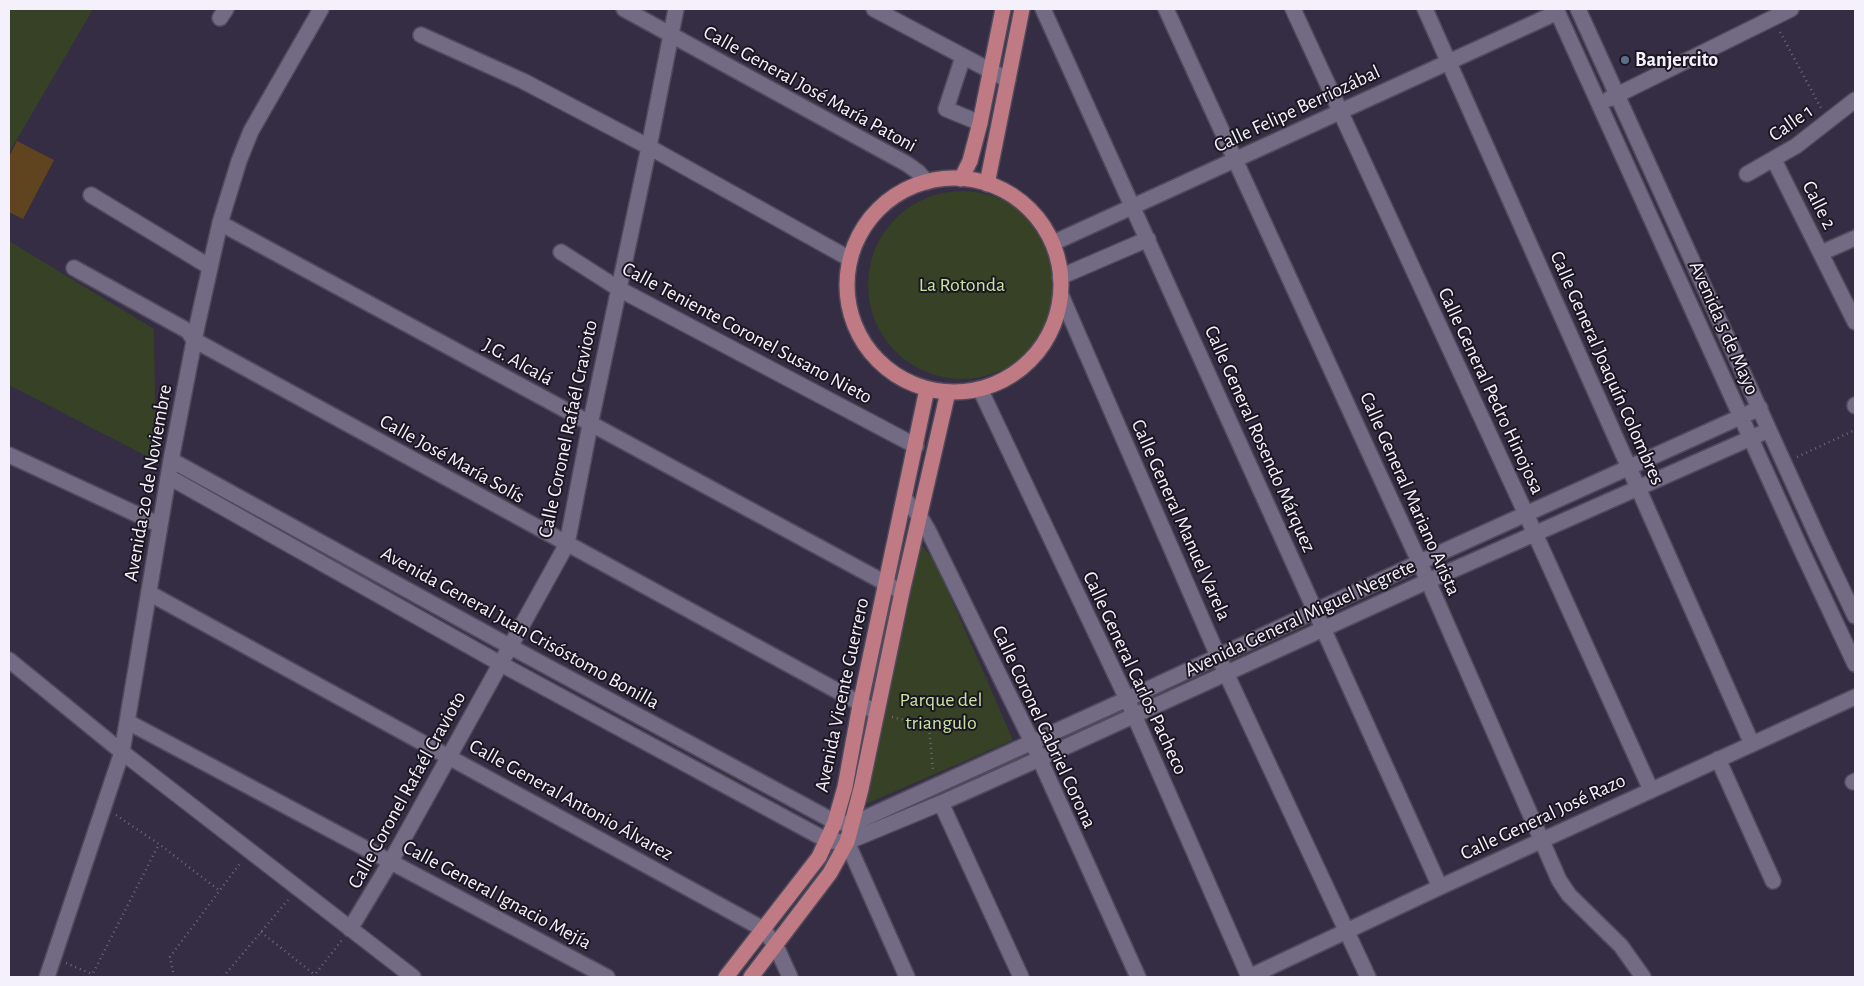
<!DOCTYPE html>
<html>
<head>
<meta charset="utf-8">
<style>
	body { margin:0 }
	#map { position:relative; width:1864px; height:986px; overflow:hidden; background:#342d43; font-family:"Alegreya Sans",sans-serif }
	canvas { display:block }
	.frame { position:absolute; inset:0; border:10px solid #f4f1fd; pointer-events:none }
</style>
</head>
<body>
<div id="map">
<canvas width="1864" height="986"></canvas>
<div class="frame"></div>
</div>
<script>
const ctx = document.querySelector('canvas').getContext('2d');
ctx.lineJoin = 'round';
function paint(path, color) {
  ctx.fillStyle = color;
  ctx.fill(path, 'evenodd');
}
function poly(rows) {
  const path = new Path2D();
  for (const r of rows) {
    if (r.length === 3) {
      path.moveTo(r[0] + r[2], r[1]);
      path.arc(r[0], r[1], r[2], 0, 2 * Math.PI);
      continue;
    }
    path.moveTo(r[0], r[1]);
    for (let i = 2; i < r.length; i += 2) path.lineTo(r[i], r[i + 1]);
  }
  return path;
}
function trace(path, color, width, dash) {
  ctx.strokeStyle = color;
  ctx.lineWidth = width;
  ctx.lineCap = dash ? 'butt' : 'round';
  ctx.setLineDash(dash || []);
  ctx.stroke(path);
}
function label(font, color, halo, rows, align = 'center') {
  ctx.font = font + ' "Alegreya Sans",sans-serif';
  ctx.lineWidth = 4;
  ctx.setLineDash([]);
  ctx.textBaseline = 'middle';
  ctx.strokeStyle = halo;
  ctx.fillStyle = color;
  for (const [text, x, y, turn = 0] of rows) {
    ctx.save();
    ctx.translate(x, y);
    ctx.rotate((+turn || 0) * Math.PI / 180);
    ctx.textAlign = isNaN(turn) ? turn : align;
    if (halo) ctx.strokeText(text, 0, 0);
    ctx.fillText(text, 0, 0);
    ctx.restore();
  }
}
const green = poly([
	[9,9,93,9,9,153],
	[962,285,94],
	[9,241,154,329,156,461,9,385],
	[919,542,935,561,1013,740,866,804]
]);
const building = poly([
	[17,141,54,160,23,219,9,212,9,157]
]);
const path = poly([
	[1780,32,1821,108],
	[1797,457,1855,430],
	[892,717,929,726,933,770],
	[116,815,159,844,220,891],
	[261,932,315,975],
	[66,963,92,974],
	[91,977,159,844],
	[174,977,170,957,241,862],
	[223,977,288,900],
	[313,977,342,940]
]);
const minor = poly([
	[624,9,907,164,918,172,927,182],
	[874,9,1008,80],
	[1043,9,1440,887],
	[1166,9,1428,581,1559,880,1569,895,1621,946,1643,977],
	[1293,9,1526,514,1651,790],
	[1425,9,1752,744],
	[1556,9,1800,547,1855,664],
	[1578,9,1818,538,1855,616],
	[220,18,226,9],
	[421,35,523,81,649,147,850,259],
	[963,57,946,109,980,123],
	[1609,99,1791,9],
	[1774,160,1855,322],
	[1747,174,1796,146,1855,100],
	[91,195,210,267],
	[220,223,902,592],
	[1053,243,1558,12],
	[561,252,619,289,916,446],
	[1821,253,1855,238],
	[74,268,188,331,194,340,876,712],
	[1060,277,1148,239],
	[1061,295,1218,656,1368,977],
	[980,389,1127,699,1249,977],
	[1855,406,1855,405],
	[9,455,160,525],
	[171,460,511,647,835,822,852,824,1127,699,1420,562,1760,408],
	[169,477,501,664,828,841,847,842,941,803,1039,759,1428,581,1769,430],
	[905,499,920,517,928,530,1032,742,1138,977],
	[149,593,763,929,776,946,790,977],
	[9,660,122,752,413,977],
	[128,722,607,977],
	[1718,759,1773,881],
	[1853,782,1855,781],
	[941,803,1021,977],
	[847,842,907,977],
	[350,929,391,861,567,544,590,425,649,147,676,9],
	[47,977,122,752,171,460,197,326,220,223,239,161,251,131,321,9],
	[1249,977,1440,887,1855,697]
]);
const major = poly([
	[954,285,107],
	[961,179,970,161,980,123,1003,9],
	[987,184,1022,9],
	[726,977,819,857,835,822,845,787,860,705,927,389],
	[751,977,830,873,847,842,861,789,902,592,948,392]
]);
const markers = [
	[1625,60,5,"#5c6f8a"]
];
const poiNames = [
	["Banjercito",1635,60]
];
const streetNames = [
	["Calle General José María Patoni",810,89,29],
	["Calle Felipe Berriozábal",1297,109,-25],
	["Calle 1",1791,123,-35],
	["Calle 2",1819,205,63],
	["Avenida 5 de Mayo",1724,328,66],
	["Calle Teniente Coronel Susano Nieto",747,333,28],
	["J.G. Alcalá",518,362,29],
	["Calle General Joaquín Colombres",1607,368,66],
	["Calle General Pedro Hinojosa",1491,391,65],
	["Calle Coronel Rafaél Cravioto",568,429,-78],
	["Calle General Rosendo Márquez",1260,439,66],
	["Calle José María Solís",452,459,29],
	["Avenida 20 de Noviembre",148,483,-80],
	["Calle General Mariano Arista",1410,494,66],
	["Calle General Manuel Varela",1181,520,66],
	["Avenida General Miguel Negrete",1300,618,-25],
	["Avenida General Juan Crisóstomo Bonilla",520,628,29],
	["Calle General Carlos Pacheco",1135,673,65],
	["Avenida Vicente Guerrero",842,695,-78],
	["Calle Coronel Gabriel Corona",1044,727,65],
	["Calle Coronel Rafaél Cravioto",407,790,-61],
	["Calle General Antonio Álvarez",571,800,29],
	["Calle General José Razo",1543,817,-25],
	["Calle General Ignacio Mejía",497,895,28]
];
const parkNames = [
	["La Rotonda",962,285],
	["Parque del",941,700],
	["triangulo",941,723]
];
paint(green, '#364125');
paint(building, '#60431f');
trace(minor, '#504a5c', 18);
trace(major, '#504a5c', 18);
trace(path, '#6e687b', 2.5, [1, 4]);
trace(minor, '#736b84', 15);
trace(major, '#bf7a83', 15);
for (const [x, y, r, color] of markers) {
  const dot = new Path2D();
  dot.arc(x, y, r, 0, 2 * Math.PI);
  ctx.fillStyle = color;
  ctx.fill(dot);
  trace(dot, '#1b1722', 2);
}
label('bold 20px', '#f4f1fd', '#1b1722', poiNames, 'left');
label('20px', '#f4f1fd', '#1b1722', streetNames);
label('20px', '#c7e39f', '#1b1722', parkNames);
</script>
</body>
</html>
